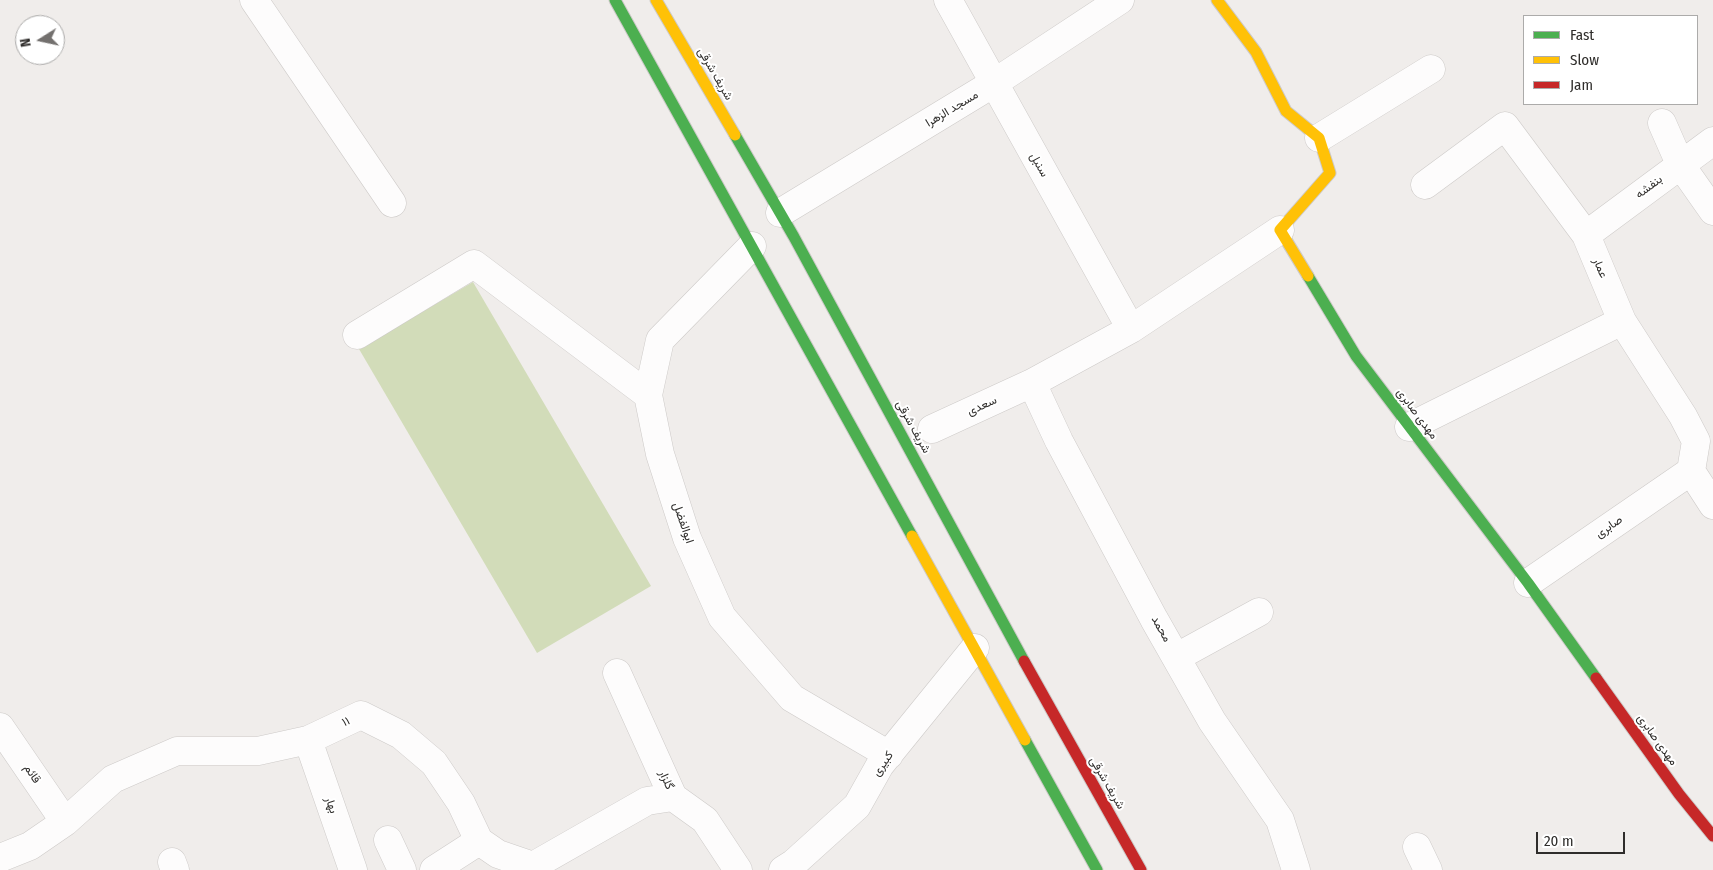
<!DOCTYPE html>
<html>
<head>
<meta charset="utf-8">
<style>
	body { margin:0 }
	#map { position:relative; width:1713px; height:870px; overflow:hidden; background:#f0edeb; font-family:"Fira Sans Condensed",sans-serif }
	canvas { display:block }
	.legend { position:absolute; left:1523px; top:15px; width:175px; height:90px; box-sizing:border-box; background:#fff; border:1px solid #acabaa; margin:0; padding:6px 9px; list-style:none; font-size:15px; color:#2f2d2b }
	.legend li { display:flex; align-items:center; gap:10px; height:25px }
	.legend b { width:25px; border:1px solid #acabaa }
	.north { position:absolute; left:15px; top:15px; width:50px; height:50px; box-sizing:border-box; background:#fff; border:1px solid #acabaa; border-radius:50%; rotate:260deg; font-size:14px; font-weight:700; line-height:20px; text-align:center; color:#2f2d2b }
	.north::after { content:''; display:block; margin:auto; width:18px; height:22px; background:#73706e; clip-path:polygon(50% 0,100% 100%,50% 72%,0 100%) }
	.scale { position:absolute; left:1536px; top:832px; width:89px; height:22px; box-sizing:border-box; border:2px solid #2f2d2b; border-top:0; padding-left:6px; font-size:15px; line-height:18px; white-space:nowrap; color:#2f2d2b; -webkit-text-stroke:4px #fff; paint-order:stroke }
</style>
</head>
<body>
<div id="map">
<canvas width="1713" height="870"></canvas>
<ul class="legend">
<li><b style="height:6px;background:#4caf50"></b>Fast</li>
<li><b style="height:6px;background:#ffc107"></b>Slow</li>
<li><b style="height:6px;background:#c62828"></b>Jam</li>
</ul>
<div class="north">N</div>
<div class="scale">20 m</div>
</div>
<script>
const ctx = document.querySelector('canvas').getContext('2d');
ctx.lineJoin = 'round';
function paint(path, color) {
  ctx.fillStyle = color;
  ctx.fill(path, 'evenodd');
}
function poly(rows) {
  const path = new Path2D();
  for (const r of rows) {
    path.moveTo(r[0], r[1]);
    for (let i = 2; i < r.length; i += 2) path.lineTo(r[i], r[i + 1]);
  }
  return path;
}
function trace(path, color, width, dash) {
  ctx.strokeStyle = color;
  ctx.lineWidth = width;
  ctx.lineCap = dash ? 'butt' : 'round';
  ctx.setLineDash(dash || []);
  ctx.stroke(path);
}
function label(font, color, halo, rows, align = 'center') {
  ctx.font = font + ' "Fira Sans Condensed",Vazirmatn,sans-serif';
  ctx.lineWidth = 4;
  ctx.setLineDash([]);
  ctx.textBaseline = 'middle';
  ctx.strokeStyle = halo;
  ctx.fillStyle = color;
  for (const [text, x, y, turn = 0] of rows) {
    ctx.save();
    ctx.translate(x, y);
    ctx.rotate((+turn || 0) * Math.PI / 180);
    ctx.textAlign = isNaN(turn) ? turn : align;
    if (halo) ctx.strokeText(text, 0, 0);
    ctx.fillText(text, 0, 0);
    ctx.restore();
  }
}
const green = poly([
	[473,282,651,586,537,653,359,349]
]);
const street = poly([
	[254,0,392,203],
	[948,0,1131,329],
	[1662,123,1680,164,1713,211],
	[1319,138,1431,69],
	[1425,185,1505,126,1586,235,1622,321,1683,416,1696,441,1691,471,1713,505],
	[780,213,994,83,1120,0],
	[1586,235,1713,141],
	[752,246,660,340,648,395,660,454,687,538,722,617,792,698,889,755],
	[357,335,474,264,648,395],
	[1032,383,1059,441,1154,619,1212,721,1280,820,1296,870],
	[1409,427,1622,321],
	[932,429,1032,383,1131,329,1280,230],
	[1528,583,1691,471],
	[1177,657,1259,612],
	[617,673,673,797,705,820,738,870],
	[0,727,65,822],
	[308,740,353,870],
	[388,840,402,870],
	[1417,847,1428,870],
	[0,858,30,846,65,822,113,779,177,751,258,751,308,740,361,715,401,735,434,763,461,803,479,841,498,854,533,866,647,801,673,797],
	[172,862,175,870],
	[434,870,479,841],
	[783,870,794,863,857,806,880,765,975,648]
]);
const fast = poly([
	[615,0,912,536],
	[735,135,794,237,1024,661],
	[1308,276,1356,356,1528,583,1596,678],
	[1025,740,1097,870]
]);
const slow = poly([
	[656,0,735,135],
	[1217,0,1256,52,1286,111,1319,138,1330,173,1280,230,1308,276],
	[912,536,1025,740]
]);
const jam = poly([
	[1024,661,1141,870],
	[1596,678,1679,794,1713,836]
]);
const streetNames = [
	["شریف شرقی",715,74,60],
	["مسجد الزهرا",952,109,-31],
	["سنبل",1039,165,61],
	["بنفشه",1649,187,-37],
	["عمار",1600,268,67],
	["سعدی",982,406,-25],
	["مهدی صابری",1417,414,53],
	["شریف شرقی",913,427,61],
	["ابوالفضل",683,523,71],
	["صابری",1609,527,-35],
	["محمد",1161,629,60],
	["۱۱",346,722,-25],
	["مهدی صابری",1657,740,54],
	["کبیری",883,764,-55],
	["قائم",32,774,56],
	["گلزار",666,780,66],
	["شریف شرقی",1107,783,60],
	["بهار",331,805,71]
];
paint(green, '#d2dcb9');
trace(street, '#cdcac8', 29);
trace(fast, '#cdcac8', 13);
trace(slow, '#cdcac8', 13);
trace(jam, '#cdcac8', 13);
trace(street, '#fdfcfc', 28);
trace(fast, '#4caf50', 11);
trace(slow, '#ffc107', 11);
trace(jam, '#c62828', 11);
label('12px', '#2f2d2b', '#fff', streetNames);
</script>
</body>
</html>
